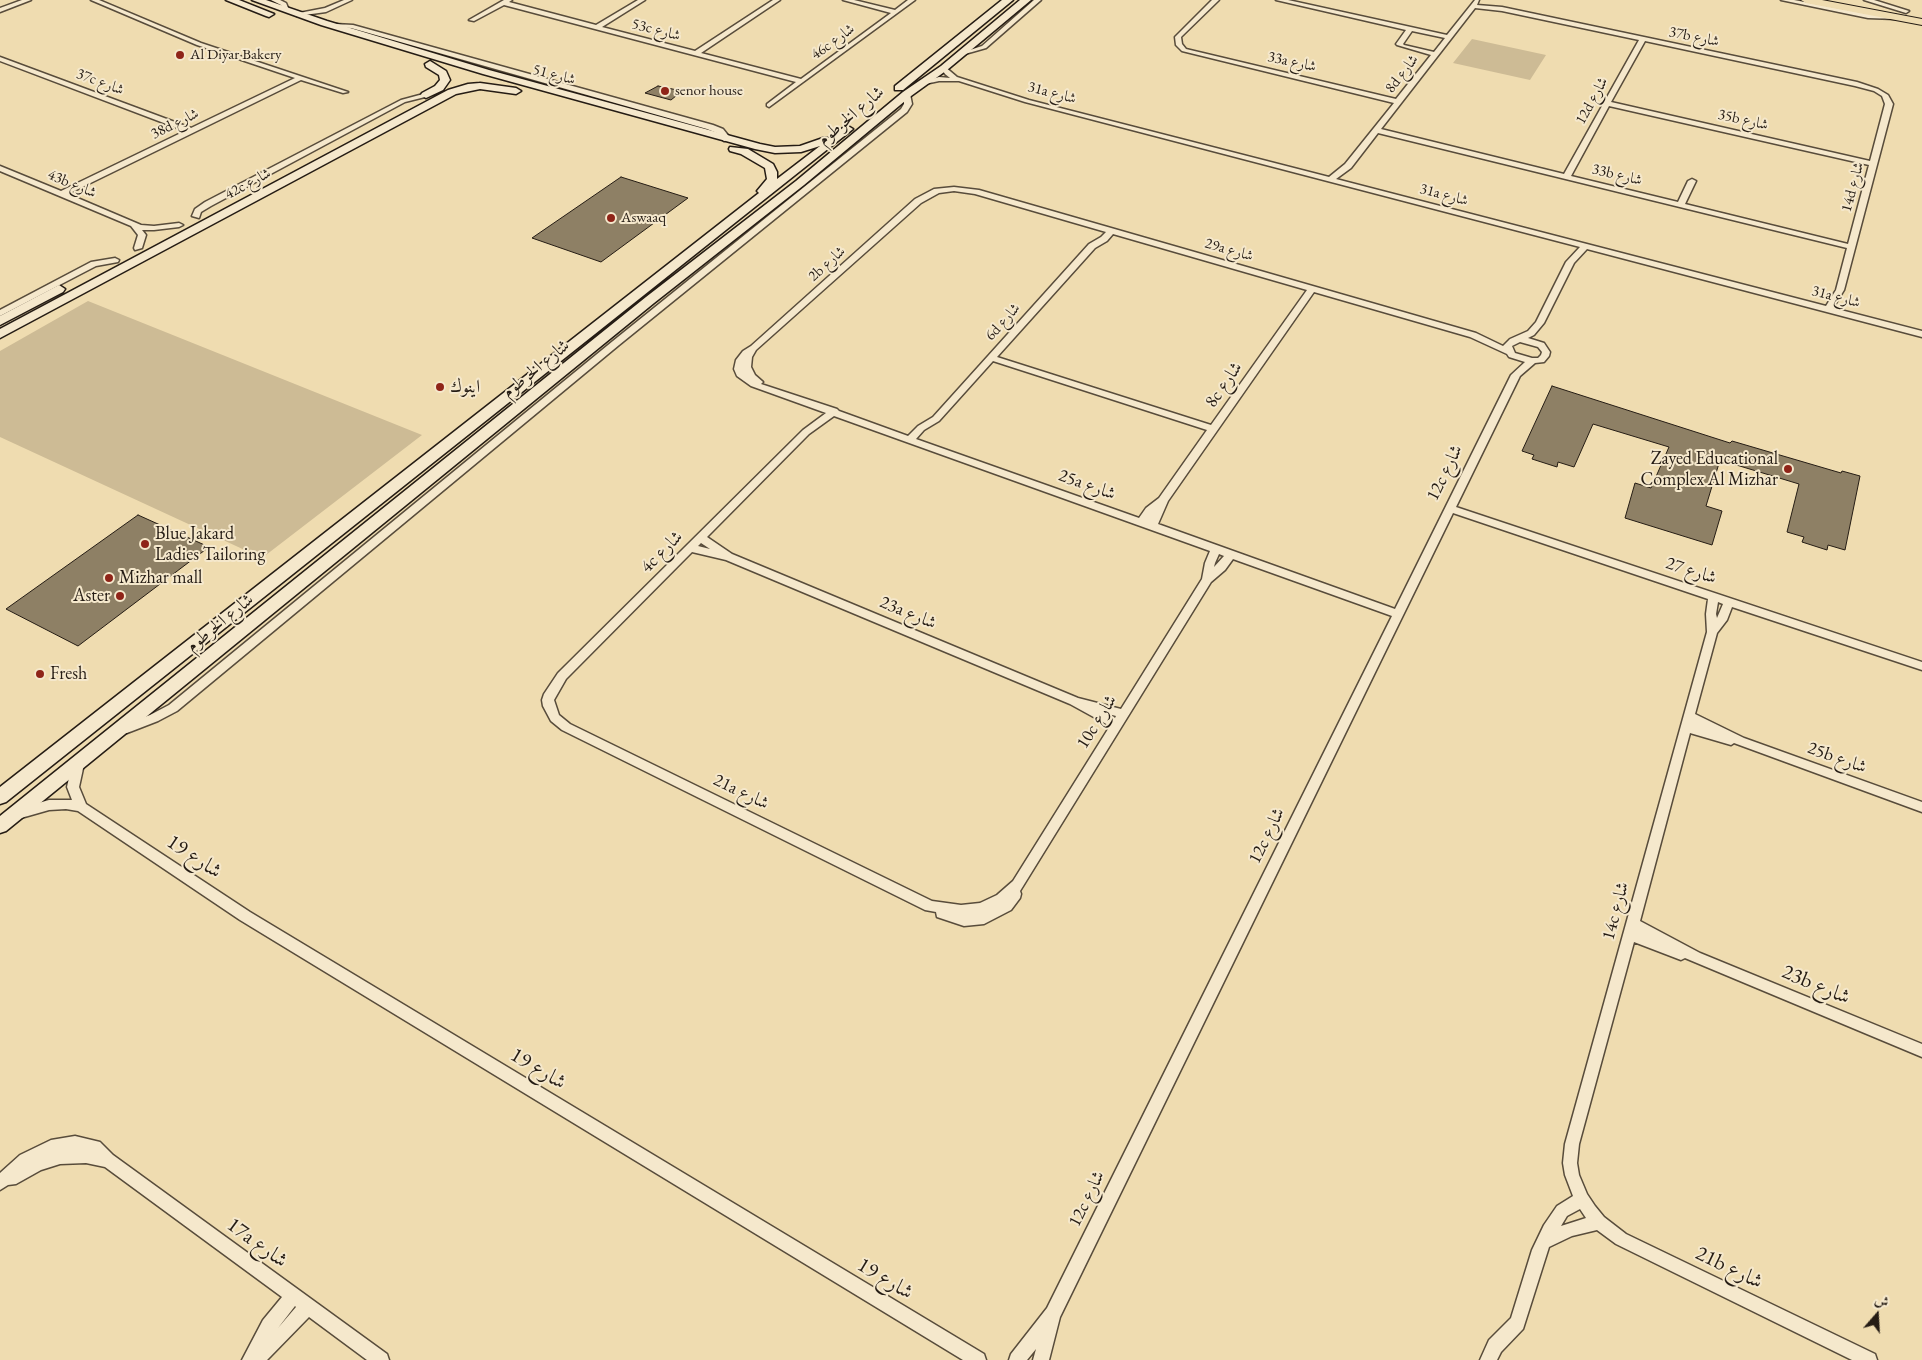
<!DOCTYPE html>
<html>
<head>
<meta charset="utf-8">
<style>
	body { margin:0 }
	#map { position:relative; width:1922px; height:1360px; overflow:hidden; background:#efdcb0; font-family:"EB Garamond",Amiri,serif }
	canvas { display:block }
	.north { position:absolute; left:1852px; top:1290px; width:50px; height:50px; -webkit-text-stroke:4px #f5e8cc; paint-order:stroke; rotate:19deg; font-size:14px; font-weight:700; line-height:20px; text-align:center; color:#251c14 }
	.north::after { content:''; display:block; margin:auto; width:18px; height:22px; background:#251c14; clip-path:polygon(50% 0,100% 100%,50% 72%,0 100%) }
</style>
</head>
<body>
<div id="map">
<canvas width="1922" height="1360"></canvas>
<div class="north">ش</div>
</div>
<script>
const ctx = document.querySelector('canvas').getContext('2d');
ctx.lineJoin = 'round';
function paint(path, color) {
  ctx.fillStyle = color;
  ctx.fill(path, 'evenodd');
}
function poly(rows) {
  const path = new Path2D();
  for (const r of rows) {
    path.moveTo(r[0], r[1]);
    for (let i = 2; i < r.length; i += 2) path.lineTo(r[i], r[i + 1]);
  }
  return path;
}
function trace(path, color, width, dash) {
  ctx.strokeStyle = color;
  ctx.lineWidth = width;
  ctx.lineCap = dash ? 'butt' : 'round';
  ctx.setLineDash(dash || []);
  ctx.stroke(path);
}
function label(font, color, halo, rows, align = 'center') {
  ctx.font = font + ' "EB Garamond",Amiri,serif';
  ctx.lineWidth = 4;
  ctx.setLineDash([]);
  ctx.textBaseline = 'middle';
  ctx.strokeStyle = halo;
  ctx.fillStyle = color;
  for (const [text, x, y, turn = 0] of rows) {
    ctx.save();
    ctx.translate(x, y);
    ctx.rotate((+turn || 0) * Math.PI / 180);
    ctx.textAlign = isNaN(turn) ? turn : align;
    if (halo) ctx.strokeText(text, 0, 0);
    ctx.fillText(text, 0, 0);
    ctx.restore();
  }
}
const green = poly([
	[1472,39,1546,55,1530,80,1453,63],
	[88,301,422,435,262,558,0,437,0,351]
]);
const building = poly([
	[658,86,682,91,671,100,645,93,658,86],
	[621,177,688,198,601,262,532,238,621,177],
	[1552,386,1730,443,1732,441,1841,473,1842,471,1860,476,1845,550,1828,545,1827,550,1802,542,1804,537,1787,532,1799,484,1720,460,1706,506,1722,511,1712,545,1625,518,1635,483,1651,488,1669,447,1593,424,1574,467,1558,462,1557,467,1532,459,1534,455,1522,451,1552,386],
	[138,515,209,547,78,646,6,609,138,515]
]);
const street = poly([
	[22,0,31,0,0,12,0,8,22,0],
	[91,0,99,0,201,43,348,92,343,93,301,80,68,194,141,225,154,226,179,223,183,225,179,227,154,230,142,230,146,235,142,248,135,250,134,248,138,235,131,226,0,171,0,166,61,191,185,131,0,61,0,57,191,128,295,78,197,45,91,0],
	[271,0,280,0,286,3,289,10,284,11,281,5,271,0],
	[344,0,352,0,326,12,297,16,294,14,325,8,344,0],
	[504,0,512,0,509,2,596,25,638,0,645,0,602,27,695,51,773,0,780,0,701,53,801,79,891,13,843,0,854,0,895,10,908,0,915,0,769,107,767,106,767,104,796,82,504,5,474,21,469,20,504,0],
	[1034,0,1041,0,986,48,958,56,958,54,982,46,1034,0],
	[1212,0,1219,0,1181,37,1182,44,1186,49,1396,99,1431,55,1397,45,1396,44,1406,30,1276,0,1288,0,1447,35,1475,0,1479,0,1477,5,1502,7,1857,82,1878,89,1888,95,1893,104,1844,290,1833,308,1922,331,1922,337,1587,249,1574,263,1544,323,1534,335,1528,338,1544,343,1550,352,1549,356,1544,362,1535,363,1520,376,1456,507,1922,662,1922,670,1732,607,1727,620,1717,633,1695,714,1744,738,1922,802,1922,812,1734,743,1731,745,1690,733,1640,921,1700,953,1922,1044,1922,1057,1685,958,1681,960,1634,942,1579,1144,1577,1163,1579,1175,1587,1194,1595,1206,1604,1217,1626,1234,1875,1354,1877,1360,1852,1360,1616,1244,1597,1230,1572,1236,1549,1247,1523,1329,1501,1352,1497,1360,1480,1360,1489,1340,1511,1318,1532,1250,1544,1225,1557,1206,1573,1196,1565,1175,1563,1163,1565,1144,1707,632,1706,614,1708,599,1453,513,1060,1317,1049,1360,1033,1360,1036,1349,1027,1360,1009,1360,1011,1354,1047,1308,1392,616,1233,559,1225,570,1211,582,1020,891,1021,894,1020,898,1011,910,984,924,964,926,937,917,936,912,925,910,562,730,551,721,543,706,542,700,544,694,558,673,803,430,826,413,751,386,737,376,734,369,736,360,743,351,751,346,915,199,934,189,954,187,979,190,1476,333,1503,346,1510,339,1528,331,1536,322,1566,262,1580,247,1025,102,959,81,939,81,925,84,922,82,939,77,950,78,945,74,941,68,944,66,957,77,1029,100,1329,177,1345,164,1394,103,1182,51,1176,45,1175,37,1212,0],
	[1475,8,1502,11,1639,40,1564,174,1381,129,1475,8],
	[1412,31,1445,38,1434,52,1404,45,1403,44,1412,31],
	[1645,41,1855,86,1874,91,1882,96,1885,104,1870,161,1611,102,1645,41],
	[1609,106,1869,165,1848,244,1685,204,1696,181,1692,179,1688,181,1678,202,1571,176,1609,106],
	[1378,133,1847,248,1836,290,1826,306,1336,179,1351,168,1378,133],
	[954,191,975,194,1106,232,1101,237,1089,244,933,417,918,426,908,436,839,411,837,409,761,384,763,382,755,375,751,367,752,357,756,350,921,203,939,193,954,191],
	[1113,234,1307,290,1211,425,997,357,1095,248,1107,241,1113,234],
	[1314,292,1470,337,1507,354,1509,357,1525,362,1511,375,1395,609,1158,524,1168,501,1314,292],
	[1520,342,1538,347,1542,352,1541,355,1538,358,1532,358,1515,353,1512,346,1520,342],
	[993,361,1207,430,1159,498,1146,508,1139,518,916,439,924,430,939,421,993,361],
	[834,416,1210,551,1205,563,1202,579,1121,709,1078,698,732,554,707,537,809,434,834,416],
	[701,543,710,549,698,546,701,543],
	[692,552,726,560,1070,704,1110,726,1013,881,997,895,980,903,961,905,932,901,570,724,559,715,554,700,566,679,692,552],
	[1219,554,1224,556,1214,567,1215,563,1219,554],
	[1718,602,1723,604,1717,618,1716,614,1718,602],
	[1105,713,1116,716,1115,718,1105,713],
	[1580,1209,1586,1218,1561,1226,1567,1216,1580,1209],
	[1781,0,1794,0,1868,14,1896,15,1899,17,1896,19,1868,18,1781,0],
	[1864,0,1874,0,1909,11,1906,13,1864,0],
	[335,24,353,25,713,125,723,129,731,139,724,141,717,133,707,129,351,28,333,27,332,26,335,24],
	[907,92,910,94,912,104,907,112,619,345,177,711,158,721,127,733,119,733,117,730,119,727,150,715,169,705,613,341,901,109,904,104,904,94,907,92],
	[427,93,429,94,429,96,405,102,211,206,201,212,199,218,192,216,195,209,205,202,401,100,427,93],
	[115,258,119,260,118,262,96,266,0,316,0,310,91,262,115,258],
	[78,759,82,761,84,764,79,787,86,804,250,912,984,1354,986,1360,963,1360,240,920,78,811,66,809,49,810,21,818,17,816,15,813,17,810,21,808,49,800,72,800,67,787,72,764,74,761,78,759],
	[75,1136,100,1142,113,1155,387,1354,389,1360,367,1360,309,1317,267,1360,242,1360,263,1320,282,1297,105,1167,86,1163,60,1164,41,1170,16,1184,8,1185,0,1190,0,1173,20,1155,51,1140,75,1136],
	[295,1306,296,1307,278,1328,295,1306]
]);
const secondary = poly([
	[226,0,239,0,274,14,269,17,266,16,226,0],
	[252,0,266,0,327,21,489,70,760,144,775,147,800,146,823,138,830,138,844,127,848,126,853,129,6,802,0,804,0,787,759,193,757,191,767,179,765,168,741,154,730,151,729,149,730,147,748,149,773,164,777,172,777,179,820,146,801,152,775,153,755,149,483,74,321,25,252,0],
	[1002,0,1013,0,903,90,895,90,895,86,1002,0],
	[1020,0,1031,0,947,70,911,96,804,185,654,303,6,831,0,833,0,816,646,297,796,181,903,92,941,66,1020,0],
	[430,61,446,71,450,80,443,90,426,98,421,95,422,93,435,86,440,80,439,75,426,67,425,64,430,61],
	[480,83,516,88,521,91,516,94,480,89,456,94,0,338,0,329,448,90,468,84,480,83],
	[59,285,65,289,63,292,0,325,0,316,59,285]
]);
const primary = poly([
	[1801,0,1822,0,1922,19,1922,25,1806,3,1801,0]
]);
const markers = [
	[180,55,5,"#8f2418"],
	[665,91,5,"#8f2418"],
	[611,218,5,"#8f2418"],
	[440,387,5,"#8f2418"],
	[1788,469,5,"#8f2418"],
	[145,544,5,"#8f2418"],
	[109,578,5,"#8f2418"],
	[120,596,5,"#8f2418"],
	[40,674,5,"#8f2418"]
];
const farStreetnames = [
	["53c شارع",656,30,15],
	["37b شارع",1694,37,12],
	["46c شارع",833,42,-36],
	["33a شارع",1292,62,13],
	["8d شارع",1402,74,-52],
	["شارع 51",554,75,15],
	["37c شارع",100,82,21],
	["31a شارع",1052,93,15],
	["12d شارع",1592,101,-61],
	["35b شارع",1743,120,13],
	["38d شارع",175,124,-26],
	["33b شارع",1617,175,14],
	["43b شارع",72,184,23],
	["42c شارع",248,184,-28],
	["14d شارع",1853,187,-75],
	["31a شارع",1444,195,15],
	["29a شارع",1229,250,16],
	["2b شارع",827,264,-42],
	["31a شارع",1836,297,15],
	["6d شارع",1003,322,-48]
];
const farPoinames = [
	["Al Diyar Bakery",190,55],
	["senor house",675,91],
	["Aswaaq",621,218]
];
const streetNames = [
	["شارع الخرطوم",851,116,-40],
	["شارع الخرطوم",536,369,-39],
	["8c شارع",1224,385,-55],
	["12c شارع",1445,473,-64],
	["25a شارع",1087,485,20],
	["4c شارع",662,552,-45],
	["شارع 27",1691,571,18],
	["23a شارع",908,613,23],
	["شارع الخرطوم",220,623,-39],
	["10c شارع",1097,722,-58],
	["25b شارع",1837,758,20],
	["21a شارع",741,792,26],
	["12c شارع",1267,836,-64],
	["14c شارع",1616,911,-75],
	["12c شارع",1087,1199,-64]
];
const poiNames = [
	["اينوك",450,387],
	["Zayed Educational",1778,459,"right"],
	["Complex Al Mizhar",1778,480,"right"],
	["Blue Jakard",155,534],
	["Ladies Tailoring",155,555],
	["Mizhar mall",119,578],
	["Aster",110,596,"right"],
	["Fresh",50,674]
];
const nearStreetnames = [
	["شارع 19",194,857,34],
	["23b شارع",1816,985,23],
	["شارع 19",538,1069,31],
	["17a شارع",257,1243,36],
	["21b شارع",1729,1268,26],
	["شارع 19",885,1279,31]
];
paint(green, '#cdbb95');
paint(building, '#8e8065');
trace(building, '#251c14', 1);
trace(street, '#584c3b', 3);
trace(secondary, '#251c14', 3);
trace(primary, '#251c14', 2);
paint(street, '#f5e8cc');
paint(secondary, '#f5e8cc');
paint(primary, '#efdcb0');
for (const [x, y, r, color] of markers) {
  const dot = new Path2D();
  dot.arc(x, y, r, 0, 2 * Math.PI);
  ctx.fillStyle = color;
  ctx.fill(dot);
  trace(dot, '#f5e8cc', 2);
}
label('15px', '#251c14', '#f5e8cc', farStreetnames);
label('15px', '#251c14', '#f5e8cc', farPoinames, 'left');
label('18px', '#251c14', '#f5e8cc', streetNames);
label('18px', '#251c14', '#f5e8cc', poiNames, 'left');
label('21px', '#251c14', '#f5e8cc', nearStreetnames);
</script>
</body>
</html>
